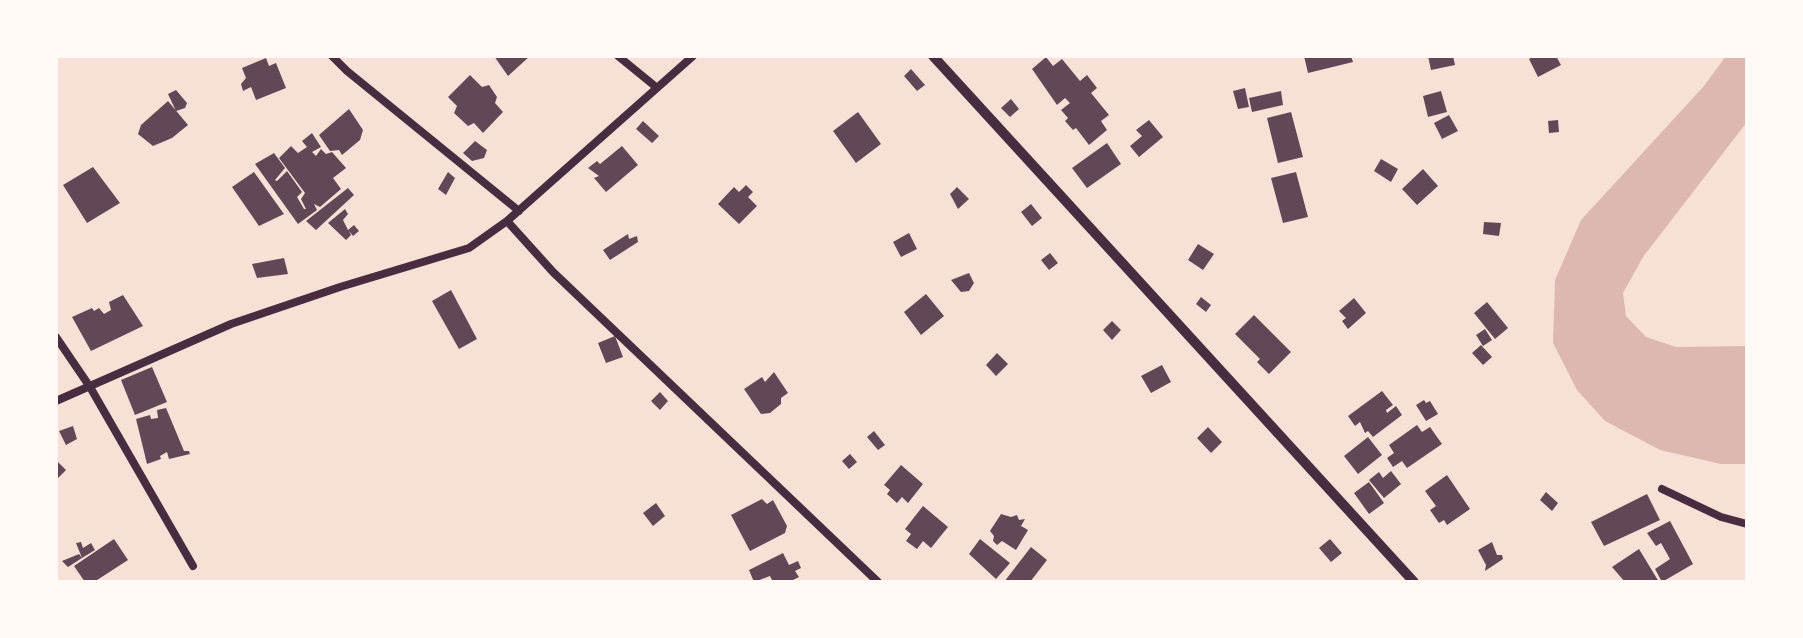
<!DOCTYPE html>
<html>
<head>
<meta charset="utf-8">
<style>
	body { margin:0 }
	#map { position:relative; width:1803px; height:638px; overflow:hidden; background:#f7e1d7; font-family:Poppins,sans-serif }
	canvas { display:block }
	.frame { position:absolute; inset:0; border:58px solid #fffaf5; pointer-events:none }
</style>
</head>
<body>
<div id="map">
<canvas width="1803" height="638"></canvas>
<div class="frame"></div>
</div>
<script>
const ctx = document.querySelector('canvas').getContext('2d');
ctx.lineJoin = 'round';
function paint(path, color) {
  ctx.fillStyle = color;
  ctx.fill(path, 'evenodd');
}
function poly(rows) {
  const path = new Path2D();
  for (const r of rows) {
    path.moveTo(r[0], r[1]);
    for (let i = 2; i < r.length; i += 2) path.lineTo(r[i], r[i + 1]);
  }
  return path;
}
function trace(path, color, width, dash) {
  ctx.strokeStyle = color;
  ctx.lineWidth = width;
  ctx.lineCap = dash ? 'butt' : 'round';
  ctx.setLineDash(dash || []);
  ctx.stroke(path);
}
const water = poly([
	[1726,56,1747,56,1747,122,1643,257,1623,293,1626,316,1646,337,1676,347,1747,346,1747,464,1721,464,1660,450,1605,421,1577,390,1553,343,1555,280,1581,220,1704,86]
]);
const building = poly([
	[494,56,530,56,508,76],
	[1304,56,1341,56,1342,58,1351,56,1353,62,1308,73],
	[1428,56,1453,56,1455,65,1431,70],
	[1534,56,1556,56,1561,65,1538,77,1529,59],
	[1046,57,1053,66,1062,59,1080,81,1087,75,1097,88,1091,93,1109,115,1101,121,1107,130,1089,145,1076,128,1073,130,1065,121,1068,118,1061,110,1070,103,1065,98,1057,105,1032,69],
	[266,58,269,66,276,63,286,88,256,100,251,87,243,91,241,84,246,78,242,68],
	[911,69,925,85,917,91,904,76],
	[470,75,482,87,489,85,497,97,495,103,503,112,483,133,474,123,468,126,454,113,457,106,448,97],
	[1245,88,1249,107,1238,109,1233,91],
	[176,90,187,103,185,108,176,111,168,94],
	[1281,91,1283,105,1252,112,1249,98],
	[1441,91,1447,112,1428,117,1423,96],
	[1011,99,1019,109,1010,117,1001,108],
	[168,101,188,125,172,138,153,146,138,134,141,125],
	[349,109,363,130,360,140,342,155,339,150,330,151,319,135],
	[858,112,881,144,856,163,833,131],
	[1291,112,1303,157,1278,163,1267,118],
	[1449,115,1458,131,1442,139,1434,123],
	[1149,120,1163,137,1139,157,1130,146,1142,136,1136,130],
	[1558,120,1559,132,1549,133,1548,121],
	[643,121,659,136,652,143,636,129],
	[312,133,321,147,312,152,316,156,321,149,326,154,332,152,346,168,333,178,341,189,320,207,314,204,317,210,298,224,255,164,274,153,285,168,275,180,277,181,287,171,302,192,297,197,304,209,306,209,301,199,305,193,279,158,291,146,298,153,307,147,302,141],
	[475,141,487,150,484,158,472,161,463,153],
	[1107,143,1121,164,1087,188,1072,168],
	[622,146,638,165,606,192,594,178,599,176,588,168,597,161,600,164],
	[1381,159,1398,169,1391,182,1374,171],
	[93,167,120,203,87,223,63,185],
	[1423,169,1438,186,1417,205,1402,189],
	[254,172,284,214,259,226,232,187],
	[448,172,455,178,446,195,438,189],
	[1296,172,1308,217,1283,223,1271,178],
	[746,185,753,192,748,197,757,206,739,224,718,204,734,187,739,192],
	[957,187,969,199,958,209,950,194],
	[348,188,354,195,316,230,306,221],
	[1031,204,1042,218,1032,226,1021,212],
	[345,209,348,214,343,220,348,230,354,225,359,231,353,236,349,231,351,235,346,240,328,223],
	[1484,222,1501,223,1499,236,1483,234],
	[909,233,917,249,901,257,893,242],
	[628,234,629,239,637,236,638,242,610,260,603,250],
	[1198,244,1214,254,1203,270,1188,260],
	[1050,253,1058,263,1049,270,1041,260],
	[284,258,288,274,257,278,252,264],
	[969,273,974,283,969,291,961,292,951,280],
	[451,290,477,339,459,349,432,301],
	[926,294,944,316,921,335,904,312],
	[123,295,143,326,91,351,72,317,92,308,94,311,99,308,104,314,111,310,109,302],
	[1201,297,1211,305,1206,312,1196,304],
	[1354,298,1366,313,1348,329,1342,321,1346,318,1339,311],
	[1487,302,1508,328,1495,339,1474,313],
	[1254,315,1291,352,1269,374,1257,362,1260,359,1235,334],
	[1112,321,1121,330,1112,340,1103,330],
	[1485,329,1492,340,1483,346,1476,335],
	[615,336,623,357,606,363,598,343],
	[1481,345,1492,357,1483,365,1472,353],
	[997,353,1008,364,996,376,986,365],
	[1162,365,1171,382,1151,393,1141,376],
	[152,367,167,402,135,415,121,380],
	[774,372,788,393,781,398,781,404,770,413,761,414,744,389,762,377,765,382],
	[1382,391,1393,405,1386,410,1387,413,1396,406,1402,415,1373,437,1368,431,1365,433,1360,422,1355,426,1348,416],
	[660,392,668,401,660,410,651,401],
	[1424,400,1426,403,1430,401,1438,414,1426,421,1416,405],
	[166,408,184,451,189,451,190,454,169,459,167,452,160,456,161,459,147,464,136,419,150,415,151,419,158,418,157,410],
	[1417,425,1422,432,1430,427,1442,444,1407,468,1402,461,1393,467,1387,458,1394,453,1389,445],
	[73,426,77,439,66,445,59,431],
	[1208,427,1222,442,1211,453,1197,438],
	[874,431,885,445,878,450,867,437],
	[1368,437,1382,455,1358,474,1344,456],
	[850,454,857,462,849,469,842,461],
	[56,460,66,470,56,480],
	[901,465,923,484,908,503,902,497,897,503,887,494,890,490,884,485],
	[1391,471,1401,484,1384,498,1369,480,1379,472,1383,478],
	[1447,475,1470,509,1447,525,1444,520,1439,523,1430,510,1436,506,1425,491],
	[1369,482,1384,503,1369,514,1354,493],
	[1546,492,1558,503,1552,511,1540,500],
	[1647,494,1660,520,1604,546,1591,522],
	[762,499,767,504,773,500,787,526,785,533,750,551,731,515],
	[656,503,665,516,653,526,643,513],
	[923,506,948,527,931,548,923,541,917,549,906,541,911,534,905,529],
	[1001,514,1011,517,1017,515,1019,520,1025,519,1021,526,1028,530,1016,550,1002,541,997,545,993,541,994,536,990,531],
	[1670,521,1693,564,1662,582,1655,569,1670,559,1661,543,1656,546,1647,533],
	[114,539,128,560,94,582,85,582,74,566],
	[980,539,1010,563,996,579,969,554],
	[1330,539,1342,553,1331,562,1319,548],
	[81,542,83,548,91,543,95,550,82,558,76,543],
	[1492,542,1497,555,1502,555,1503,559,1485,571,1486,565,1478,550],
	[1031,547,1047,560,1030,582,1004,582],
	[1639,549,1659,582,1625,582,1612,567],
	[783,553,789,565,798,561,801,568,795,571,799,577,789,582,773,582,770,576,754,582,749,570],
	[79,554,82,558,68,567,62,561]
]);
const minor = poly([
	[332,56,347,71,519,211],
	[618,56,656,87],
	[507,221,553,272,878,582],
	[56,337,90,387,193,566],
	[56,401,231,324,340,287,469,248,507,221,693,56],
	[1662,489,1721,517,1747,524]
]);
const tertiary = poly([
	[933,56,1414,582]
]);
paint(water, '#dcb8b0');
paint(building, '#644757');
trace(minor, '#4a2c40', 8);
trace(tertiary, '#4a2c40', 10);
</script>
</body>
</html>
